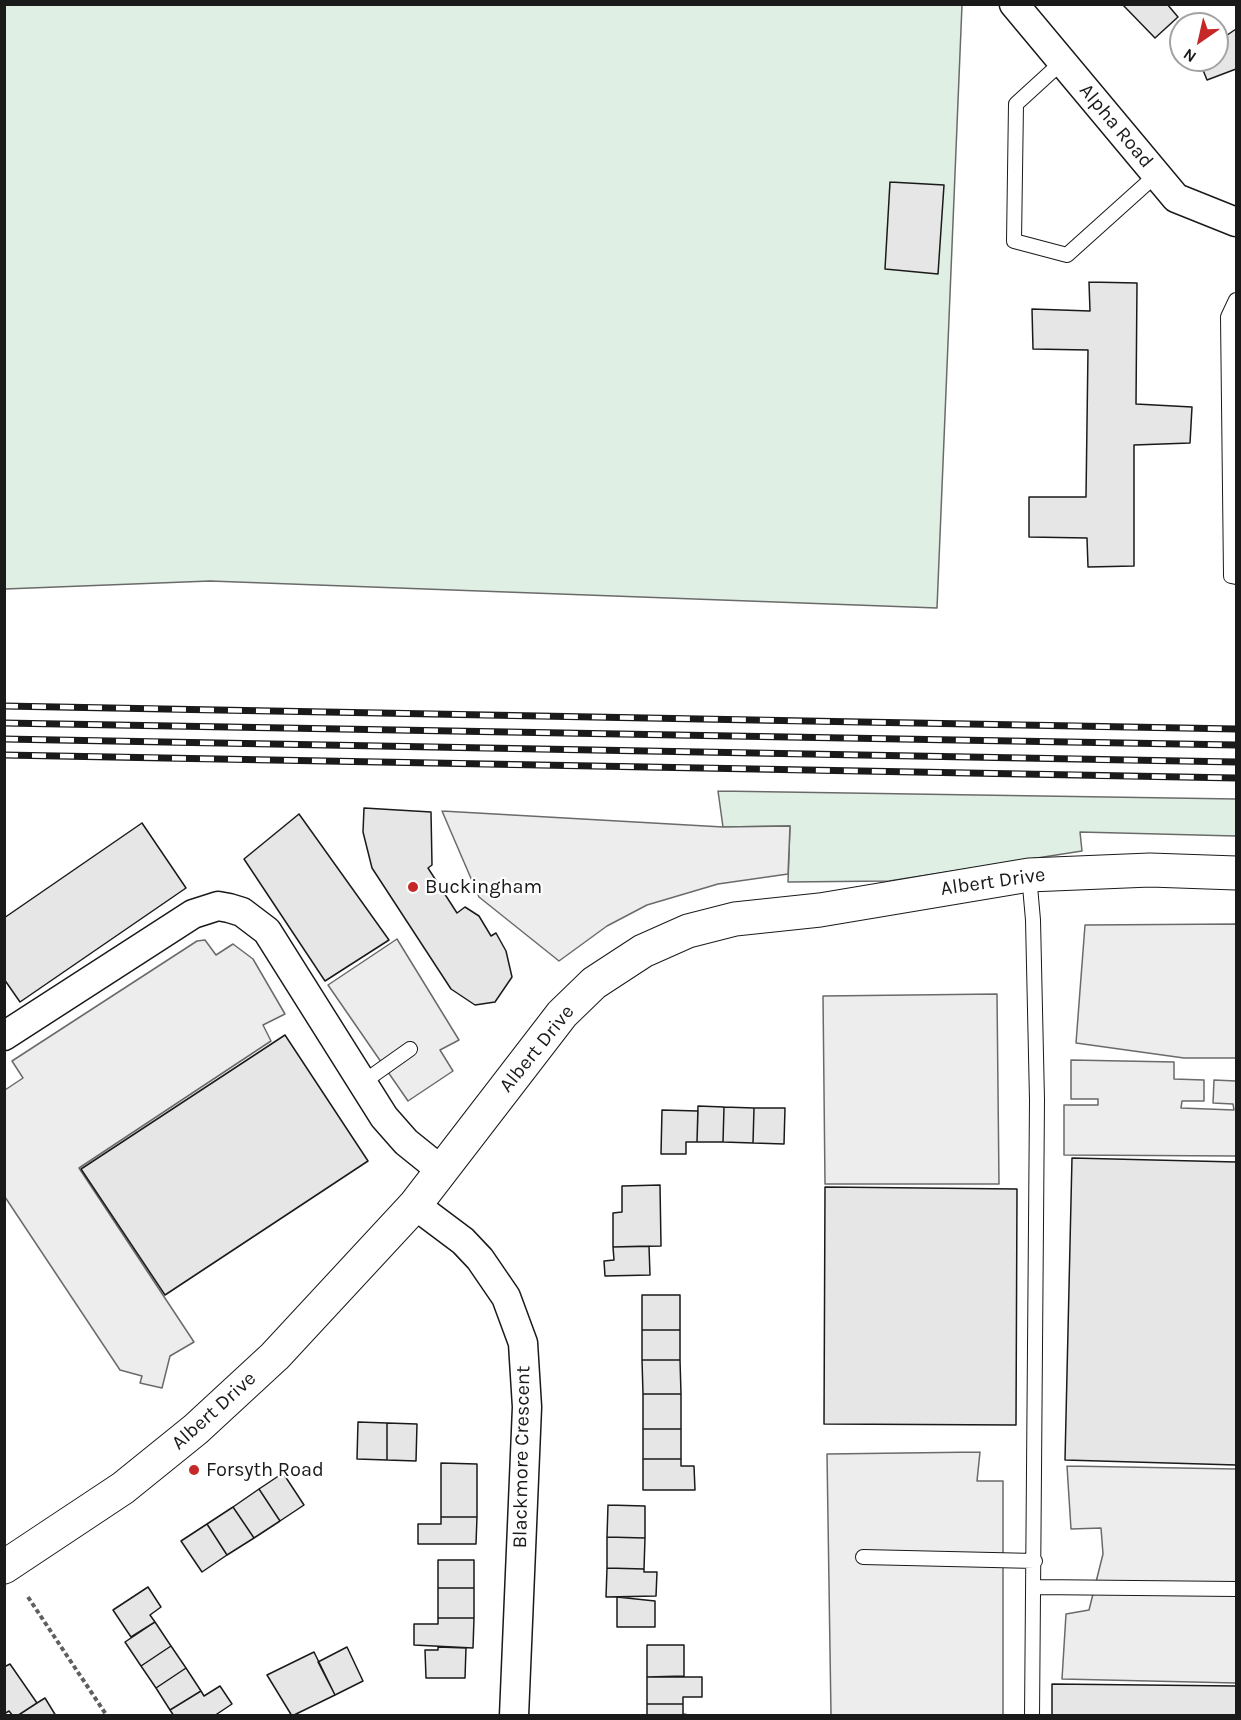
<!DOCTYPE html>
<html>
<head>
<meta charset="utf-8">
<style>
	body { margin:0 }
	#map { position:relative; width:1241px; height:1720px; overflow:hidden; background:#fff; font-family:Karla,sans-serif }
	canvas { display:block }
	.frame { position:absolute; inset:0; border:6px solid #1a1a1a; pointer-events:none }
	.north { position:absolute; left:1169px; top:12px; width:60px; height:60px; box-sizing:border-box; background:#fff; border:2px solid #a3a3a3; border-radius:50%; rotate:214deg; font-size:16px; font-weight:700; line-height:24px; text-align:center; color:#1a1a1a }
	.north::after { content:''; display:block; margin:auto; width:21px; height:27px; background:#c62828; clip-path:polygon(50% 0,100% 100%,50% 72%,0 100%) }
</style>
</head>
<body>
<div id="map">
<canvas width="1241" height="1720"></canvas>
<div class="frame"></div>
<div class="north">N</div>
</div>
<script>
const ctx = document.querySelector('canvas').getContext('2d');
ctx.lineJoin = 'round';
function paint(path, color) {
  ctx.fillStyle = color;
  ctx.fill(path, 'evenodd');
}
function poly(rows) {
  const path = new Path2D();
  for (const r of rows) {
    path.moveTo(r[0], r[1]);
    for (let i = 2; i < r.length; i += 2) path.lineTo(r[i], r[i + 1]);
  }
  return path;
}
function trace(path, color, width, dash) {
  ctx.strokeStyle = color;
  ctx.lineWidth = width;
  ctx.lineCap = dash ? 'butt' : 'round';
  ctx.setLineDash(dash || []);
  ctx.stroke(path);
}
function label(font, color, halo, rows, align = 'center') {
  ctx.font = font + ' Karla,sans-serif';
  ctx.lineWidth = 4.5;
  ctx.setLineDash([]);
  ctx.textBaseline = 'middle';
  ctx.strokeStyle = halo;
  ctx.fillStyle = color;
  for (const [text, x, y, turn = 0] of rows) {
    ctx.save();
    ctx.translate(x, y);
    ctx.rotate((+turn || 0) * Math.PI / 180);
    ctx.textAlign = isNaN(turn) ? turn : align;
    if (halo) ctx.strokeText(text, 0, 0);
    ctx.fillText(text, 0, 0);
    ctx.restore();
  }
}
const green = poly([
	[4,5,962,5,937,608,210,581,5,589,4,5],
	[718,791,1236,799,1236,836,1080,832,1082,851,889,881,788,882,790,826,723,827,718,791]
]);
const parking = poly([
	[442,811,723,827,790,826,788,874,718,884,647,905,607,926,559,961,479,897,442,811],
	[1236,924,1236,1058,1184,1058,1076,1043,1085,925,1236,924],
	[397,939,459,1040,440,1050,453,1071,408,1101,328,985,397,939],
	[205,940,216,955,233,944,253,959,285,1014,263,1025,271,1041,79,1168,194,1342,170,1356,162,1388,140,1383,142,1376,120,1370,5,1197,5,1090,23,1078,12,1061,197,941,205,940],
	[997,994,999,1184,825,1184,823,996,997,994],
	[1071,1060,1174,1062,1174,1079,1204,1080,1204,1101,1182,1101,1181,1108,1234,1110,1233,1104,1213,1103,1214,1080,1236,1081,1236,1156,1064,1155,1064,1105,1098,1105,1098,1099,1071,1099,1071,1060],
	[980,1452,977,1481,1003,1481,1003,1715,831,1715,827,1454,980,1452],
	[1067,1466,1236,1469,1236,1683,1062,1679,1066,1614,1089,1610,1103,1554,1101,1528,1071,1529,1067,1466]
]);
const building = poly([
	[1122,4,1167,4,1178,17,1155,38,1122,4],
	[1236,29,1236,69,1207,80,1199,60,1217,60,1217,42,1236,29],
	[890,182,944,185,938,274,885,269,890,182],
	[1089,282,1137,283,1136,404,1192,407,1190,443,1134,445,1134,566,1088,567,1087,538,1029,537,1029,497,1086,497,1088,350,1033,349,1032,309,1090,311,1089,282],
	[364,808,431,812,432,865,428,868,457,913,465,907,479,916,491,936,496,933,506,951,512,977,495,1002,475,1005,451,989,372,868,363,832,364,808],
	[299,814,389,940,325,981,244,859,299,814],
	[142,823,186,888,20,1002,4,979,4,918,142,823],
	[285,1035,368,1161,165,1295,81,1169,285,1035],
	[698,1106,724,1107,723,1142,697,1142,698,1106],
	[724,1107,754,1108,753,1143,723,1142,724,1107],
	[754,1108,785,1108,784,1144,753,1143,754,1108],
	[662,1110,698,1111,697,1142,686,1142,686,1154,661,1154,662,1110],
	[1072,1158,1236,1162,1236,1465,1065,1460,1072,1158],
	[660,1185,661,1246,613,1247,613,1213,622,1212,622,1186,660,1185],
	[825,1187,1017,1189,1016,1425,824,1424,825,1187],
	[649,1246,650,1275,605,1276,604,1261,614,1260,613,1247,649,1246],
	[642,1295,680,1295,680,1330,642,1330,642,1295],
	[642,1330,680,1330,680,1360,642,1360,642,1330],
	[642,1360,680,1360,681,1394,643,1394,642,1360],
	[643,1394,681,1394,681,1429,643,1429,643,1394],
	[358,1422,387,1423,387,1460,357,1459,358,1422],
	[387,1423,417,1424,416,1461,387,1460,387,1423],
	[643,1429,681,1429,681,1459,643,1459,643,1429],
	[643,1459,681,1459,681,1466,694,1466,695,1490,643,1490,643,1459],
	[441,1463,477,1464,477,1517,441,1517,441,1463],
	[283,1473,304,1505,280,1521,259,1489,283,1473],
	[259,1489,280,1521,254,1538,233,1507,259,1489],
	[608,1505,645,1506,645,1538,607,1537,608,1505],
	[233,1507,254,1538,227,1555,207,1524,233,1507],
	[441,1517,477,1517,476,1544,418,1544,418,1524,441,1524,441,1517],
	[207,1524,227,1555,202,1572,181,1541,207,1524],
	[607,1537,645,1538,644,1569,607,1568,607,1537],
	[438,1560,474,1560,474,1588,438,1588,438,1560],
	[607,1568,644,1569,644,1572,657,1572,656,1596,606,1597,607,1568],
	[148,1587,161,1607,150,1615,155,1622,131,1637,113,1610,148,1587],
	[438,1588,474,1588,474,1618,438,1618,438,1588],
	[617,1597,655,1601,655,1627,617,1627,617,1597],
	[438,1618,474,1618,473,1648,414,1645,414,1624,438,1624,438,1618],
	[155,1622,171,1646,141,1666,125,1642,155,1622],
	[647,1645,684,1645,684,1676,647,1677,647,1645],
	[171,1646,186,1668,156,1688,141,1666,171,1646],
	[347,1647,363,1681,335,1695,318,1662,347,1647],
	[438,1647,466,1648,465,1678,426,1678,425,1650,438,1650,438,1647],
	[314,1652,335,1695,292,1716,267,1675,314,1652],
	[10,1664,37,1703,17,1716,13,1716,9,1711,4,1714,4,1667,10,1664],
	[186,1668,201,1691,170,1710,156,1688,186,1668],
	[647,1677,702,1677,702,1697,683,1697,683,1704,647,1704,647,1677],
	[1052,1684,1236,1686,1236,1716,1052,1716,1052,1684],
	[220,1686,232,1704,214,1716,174,1716,170,1710,201,1691,204,1696,220,1686],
	[45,1698,56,1716,17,1716,37,1703,45,1698],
	[647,1704,683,1704,683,1714,695,1716,647,1716,647,1704]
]);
const path = poly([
	[28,1597,107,1716]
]);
const lane = poly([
	[1062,62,1016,104,1014,241,1067,255,1156,175],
	[1236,300,1228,317,1231,576,1236,577],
	[1029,875,1033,920,1037,1100,1032,1716],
	[362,1083,410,1049],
	[863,1557,1035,1561],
	[1035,1587,1236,1589]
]);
const street = poly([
	[1014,4,1176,198,1236,222],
	[4,1036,193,914,218,906,229,908,242,912,267,931,384,1117,406,1142,442,1171],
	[415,1205,463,1241,480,1259,506,1297,523,1343,527,1407,514,1716]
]);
const secondary = poly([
	[4,1567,123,1488,196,1429,275,1356,415,1205,562,1014,594,983,643,951,688,931,735,919,820,910,1029,875,1150,870,1236,873]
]);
const rail = poly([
	[4,706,1236,729],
	[4,723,1236,745],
	[4,739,1236,762],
	[4,755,1236,778]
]);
const markers = [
	[413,887,6,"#c62828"],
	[194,1470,6,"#c62828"]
];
const streetNames = [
	["Alpha Road",1116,126,50],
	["Albert Drive",993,882,-8],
	["Albert Drive",537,1049,-51],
	["Albert Drive",214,1411,-42],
	["Blackmore Crescent",522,1457,-89]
];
const poiNames = [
	["Buckingham",425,887],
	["Forsyth Road",206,1470]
];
paint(green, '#e0efe3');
trace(green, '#6a6a6a', 1.5);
paint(parking, '#ededed');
trace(parking, '#6a6a6a', 1.5);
paint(building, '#e6e6e6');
trace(building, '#1a1a1a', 1.5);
trace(lane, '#1a1a1a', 16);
trace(street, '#1a1a1a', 31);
trace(secondary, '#1a1a1a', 35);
trace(path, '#5f5f5f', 4, [4.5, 3]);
trace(lane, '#fff', 14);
trace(street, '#fff', 28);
trace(secondary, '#fff', 33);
trace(rail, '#1a1a1a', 7);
trace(rail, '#fff', 4.5, [14]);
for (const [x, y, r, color] of markers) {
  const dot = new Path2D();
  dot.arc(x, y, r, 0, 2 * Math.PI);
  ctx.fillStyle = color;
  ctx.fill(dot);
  trace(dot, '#fff', 2);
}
label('20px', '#1a1a1a', '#fff', streetNames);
label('20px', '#1a1a1a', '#fff', poiNames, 'left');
</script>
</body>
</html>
